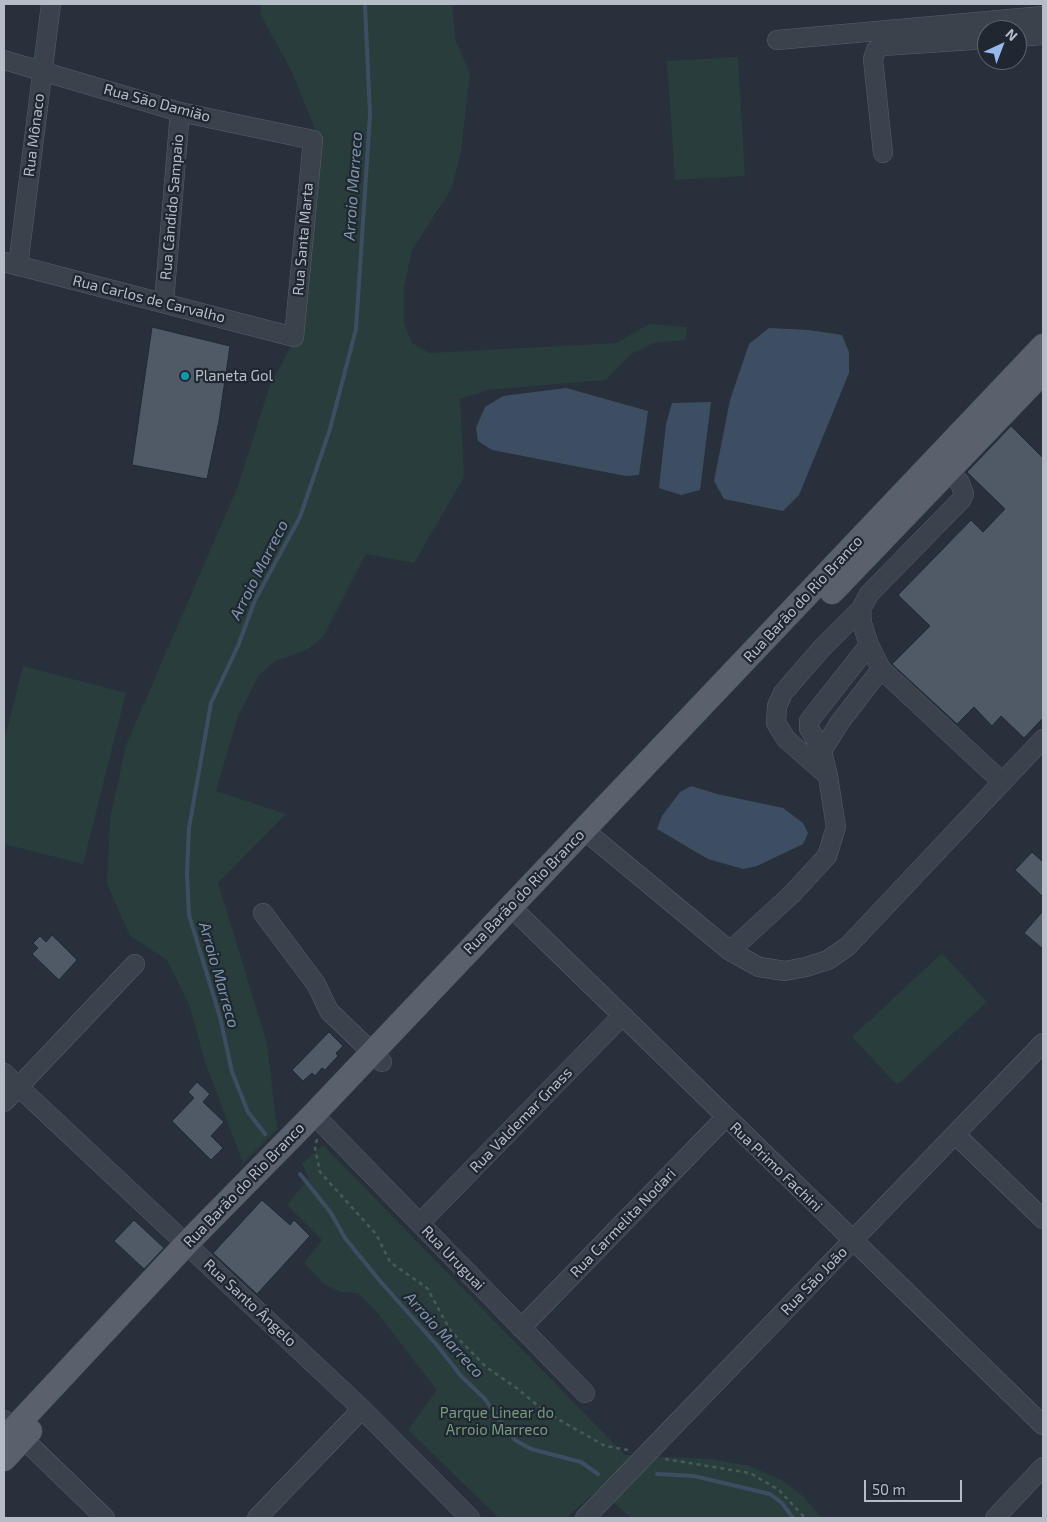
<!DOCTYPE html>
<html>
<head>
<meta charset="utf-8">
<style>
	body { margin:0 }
	#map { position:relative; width:1047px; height:1522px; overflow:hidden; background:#27303b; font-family:"Exo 2",sans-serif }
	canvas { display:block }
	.frame { position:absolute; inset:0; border:5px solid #b6bdc7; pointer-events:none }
	.north { position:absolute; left:977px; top:20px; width:50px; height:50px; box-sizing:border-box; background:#1f2731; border:1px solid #5b636d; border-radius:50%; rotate:43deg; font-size:14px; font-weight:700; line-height:20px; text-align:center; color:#b6bdc7 }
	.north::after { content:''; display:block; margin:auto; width:18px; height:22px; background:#95b9ed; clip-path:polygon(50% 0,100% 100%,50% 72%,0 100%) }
	.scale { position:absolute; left:864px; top:1480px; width:98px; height:22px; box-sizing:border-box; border:2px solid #b6bdc7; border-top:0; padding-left:6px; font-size:15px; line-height:18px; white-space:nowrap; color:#b6bdc7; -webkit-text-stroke:4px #1f2731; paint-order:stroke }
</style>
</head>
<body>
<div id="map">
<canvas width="1047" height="1522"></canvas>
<div class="frame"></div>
<div class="north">N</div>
<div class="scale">50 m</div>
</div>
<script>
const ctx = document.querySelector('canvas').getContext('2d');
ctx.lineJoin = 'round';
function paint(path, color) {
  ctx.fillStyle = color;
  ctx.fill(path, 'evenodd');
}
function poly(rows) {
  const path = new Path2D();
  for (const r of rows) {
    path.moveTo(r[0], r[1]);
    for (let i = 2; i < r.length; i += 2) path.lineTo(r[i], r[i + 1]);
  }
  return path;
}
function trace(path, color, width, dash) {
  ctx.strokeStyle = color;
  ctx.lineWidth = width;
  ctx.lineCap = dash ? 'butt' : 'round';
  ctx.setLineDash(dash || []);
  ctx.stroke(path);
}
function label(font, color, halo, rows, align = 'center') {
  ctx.font = font + ' "Exo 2",sans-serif';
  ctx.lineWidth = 4.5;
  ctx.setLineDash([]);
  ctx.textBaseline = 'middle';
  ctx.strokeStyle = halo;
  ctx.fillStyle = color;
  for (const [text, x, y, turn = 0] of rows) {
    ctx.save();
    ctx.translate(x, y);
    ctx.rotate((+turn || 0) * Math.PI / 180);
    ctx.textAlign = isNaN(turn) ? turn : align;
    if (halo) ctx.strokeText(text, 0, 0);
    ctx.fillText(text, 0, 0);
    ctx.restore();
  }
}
const green = poly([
	[261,4,452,4,455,39,470,73,461,151,452,188,412,250,404,287,404,323,412,343,430,353,616,343,649,324,687,327,685,340,654,343,631,354,606,380,487,390,460,399,464,477,414,563,366,554,323,637,307,650,277,660,259,675,238,716,216,791,286,814,218,883,267,1043,277,1129,243,1163,204,1059,190,1007,167,960,130,936,107,884,110,819,126,745,238,486,270,385,300,330,318,136,291,70,260,14],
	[738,57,745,176,675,180,667,61],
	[23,666,126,693,83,864,4,844,4,742],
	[942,953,987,1002,897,1085,852,1037],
	[323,1145,625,1455,711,1459,750,1466,782,1480,804,1497,821,1518,631,1518,599,1489,566,1518,499,1518,408,1430,437,1390,378,1314,358,1293,340,1292,324,1284,304,1263,322,1240,287,1205,309,1178,302,1164]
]);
const water = poly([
	[769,328,809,330,842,335,849,352,849,373,799,495,783,511,724,499,714,481,730,400,749,344],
	[566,388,648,411,639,475,626,476,492,450,478,441,476,428,485,407,503,396],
	[711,402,700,490,681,495,659,488,666,424,672,403],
	[691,786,717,794,783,808,803,823,808,833,803,844,757,866,743,869,708,859,657,829,662,816,680,792]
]);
const stream = poly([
	[265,1134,248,1112,232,1072,220,1017,189,915,187,873,189,828,211,703,238,646,255,600,300,517,330,429,356,329,370,115,365,4],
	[300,1174,331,1213,345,1238,380,1281,436,1344,461,1376,484,1398,515,1440,531,1449,581,1462,598,1474],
	[657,1474,694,1476,770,1494,782,1503,793,1518]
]);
const building = poly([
	[152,327,230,346,219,421,207,479,132,465,152,327],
	[1011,426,1043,458,1043,718,1024,738,1001,716,992,726,974,707,957,724,892,664,930,626,898,595,971,520,983,532,1005,509,967,472,1011,426],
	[1032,852,1043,862,1043,897,1015,870,1032,852],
	[1043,911,1043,949,1024,933,1043,911],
	[52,935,77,960,59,980,32,954,38,948,33,943,40,936,46,942,52,935],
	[329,1032,343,1046,336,1053,338,1056,325,1070,322,1068,315,1076,312,1073,303,1081,292,1070,329,1032],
	[197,1082,210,1094,203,1102,224,1122,211,1136,223,1148,211,1160,172,1121,194,1098,188,1092,197,1082],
	[262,1200,290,1225,294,1220,310,1236,257,1294,213,1253,262,1200],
	[134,1220,164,1248,144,1269,114,1241,134,1220]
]);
const path = poly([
	[317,1139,315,1148,320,1172,376,1234,390,1262,427,1288,450,1330,486,1367,518,1389,544,1411,605,1446,628,1450],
	[665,1459,750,1473,779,1490,805,1518]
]);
const minor = poly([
	[1017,37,1043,35],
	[777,40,1043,16],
	[4,60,180,112,313,140,294,337,4,262],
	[883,153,873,59,876,50,883,46,987,39],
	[18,266,51,4],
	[164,302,180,112],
	[939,461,960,483,964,494,961,500,869,594,861,609,862,623,869,645,881,669,1002,782],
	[817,759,840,722,881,669],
	[828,776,822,751,809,728,809,721,869,645],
	[584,830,730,951,759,967,785,971,806,967,828,960,848,946,1043,739],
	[511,907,1043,1425],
	[263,913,316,984,329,1011,382,1062],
	[730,951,792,894,827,856,836,827,828,776,786,739,776,723,777,706,783,693,821,649,861,609],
	[4,1073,362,1409,470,1518],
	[4,1102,135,964],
	[322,1123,585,1393],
	[956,1135,1043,1219],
	[420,1223,622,1016],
	[521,1328,725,1118],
	[4,1420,105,1518],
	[257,1518,362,1409],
	[585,1518,1043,1043],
	[995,1518,1043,1467]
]);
const major = poly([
	[832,592,1043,372],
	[4,1439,187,1243,313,1115,1043,346],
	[4,1459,30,1431]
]);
const markers = [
	[185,376,5,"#0f9aa8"]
];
const streetNames = [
	["Rua São Damião",157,103,15],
	["Rua Mônaco",34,135,-83],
	["Rua Cândido Sampaio",172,207,-85],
	["Rua Santa Marta",303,239,-85],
	["Rua Carlos de Carvalho",149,299,14],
	["Rua Barão do Rio Branco",803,599,-47],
	["Rua Barão do Rio Branco",524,892,-46],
	["Rua Valdemar Gnass",521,1120,-46],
	["Rua Primo Fachini",776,1167,44],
	["Rua Barão do Rio Branco",244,1185,-46],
	["Rua Carmelita Nodari",623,1223,-46],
	["Rua Uruguai",453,1258,46],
	["Rua São João",814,1281,-46],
	["Rua Santo Ângelo",250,1303,43]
];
const poiNames = [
	["Planeta Gol",195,376]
];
const parkNames = [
	["Parque Linear do",497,1413],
	["Arroio Marreco",497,1430]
];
const waterNames = [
	["Arroio Marreco",353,186,-86],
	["Arroio Marreco",259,570,-63],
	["Arroio Marreco",219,975,74],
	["Arroio Marreco",444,1335,48]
];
paint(green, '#293d3d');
paint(water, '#3e4e62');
trace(stream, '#3e4e62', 4);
paint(building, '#505a67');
trace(building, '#212933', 1);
trace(minor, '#58606a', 20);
trace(major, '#434b55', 25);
trace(path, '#48595c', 2.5, [4, 4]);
trace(minor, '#3a424c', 19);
trace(major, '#58616c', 24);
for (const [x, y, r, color] of markers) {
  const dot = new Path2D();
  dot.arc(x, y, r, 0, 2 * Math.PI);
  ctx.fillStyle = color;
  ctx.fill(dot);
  trace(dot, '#1f2731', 2);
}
label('15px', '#b6bdc7', '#1f2731', streetNames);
label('15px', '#b6bdc7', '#1f2731', poiNames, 'left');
label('15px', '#779a7e', '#1f2731', parkNames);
label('italic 16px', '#8194ab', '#1f2731', waterNames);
</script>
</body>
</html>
